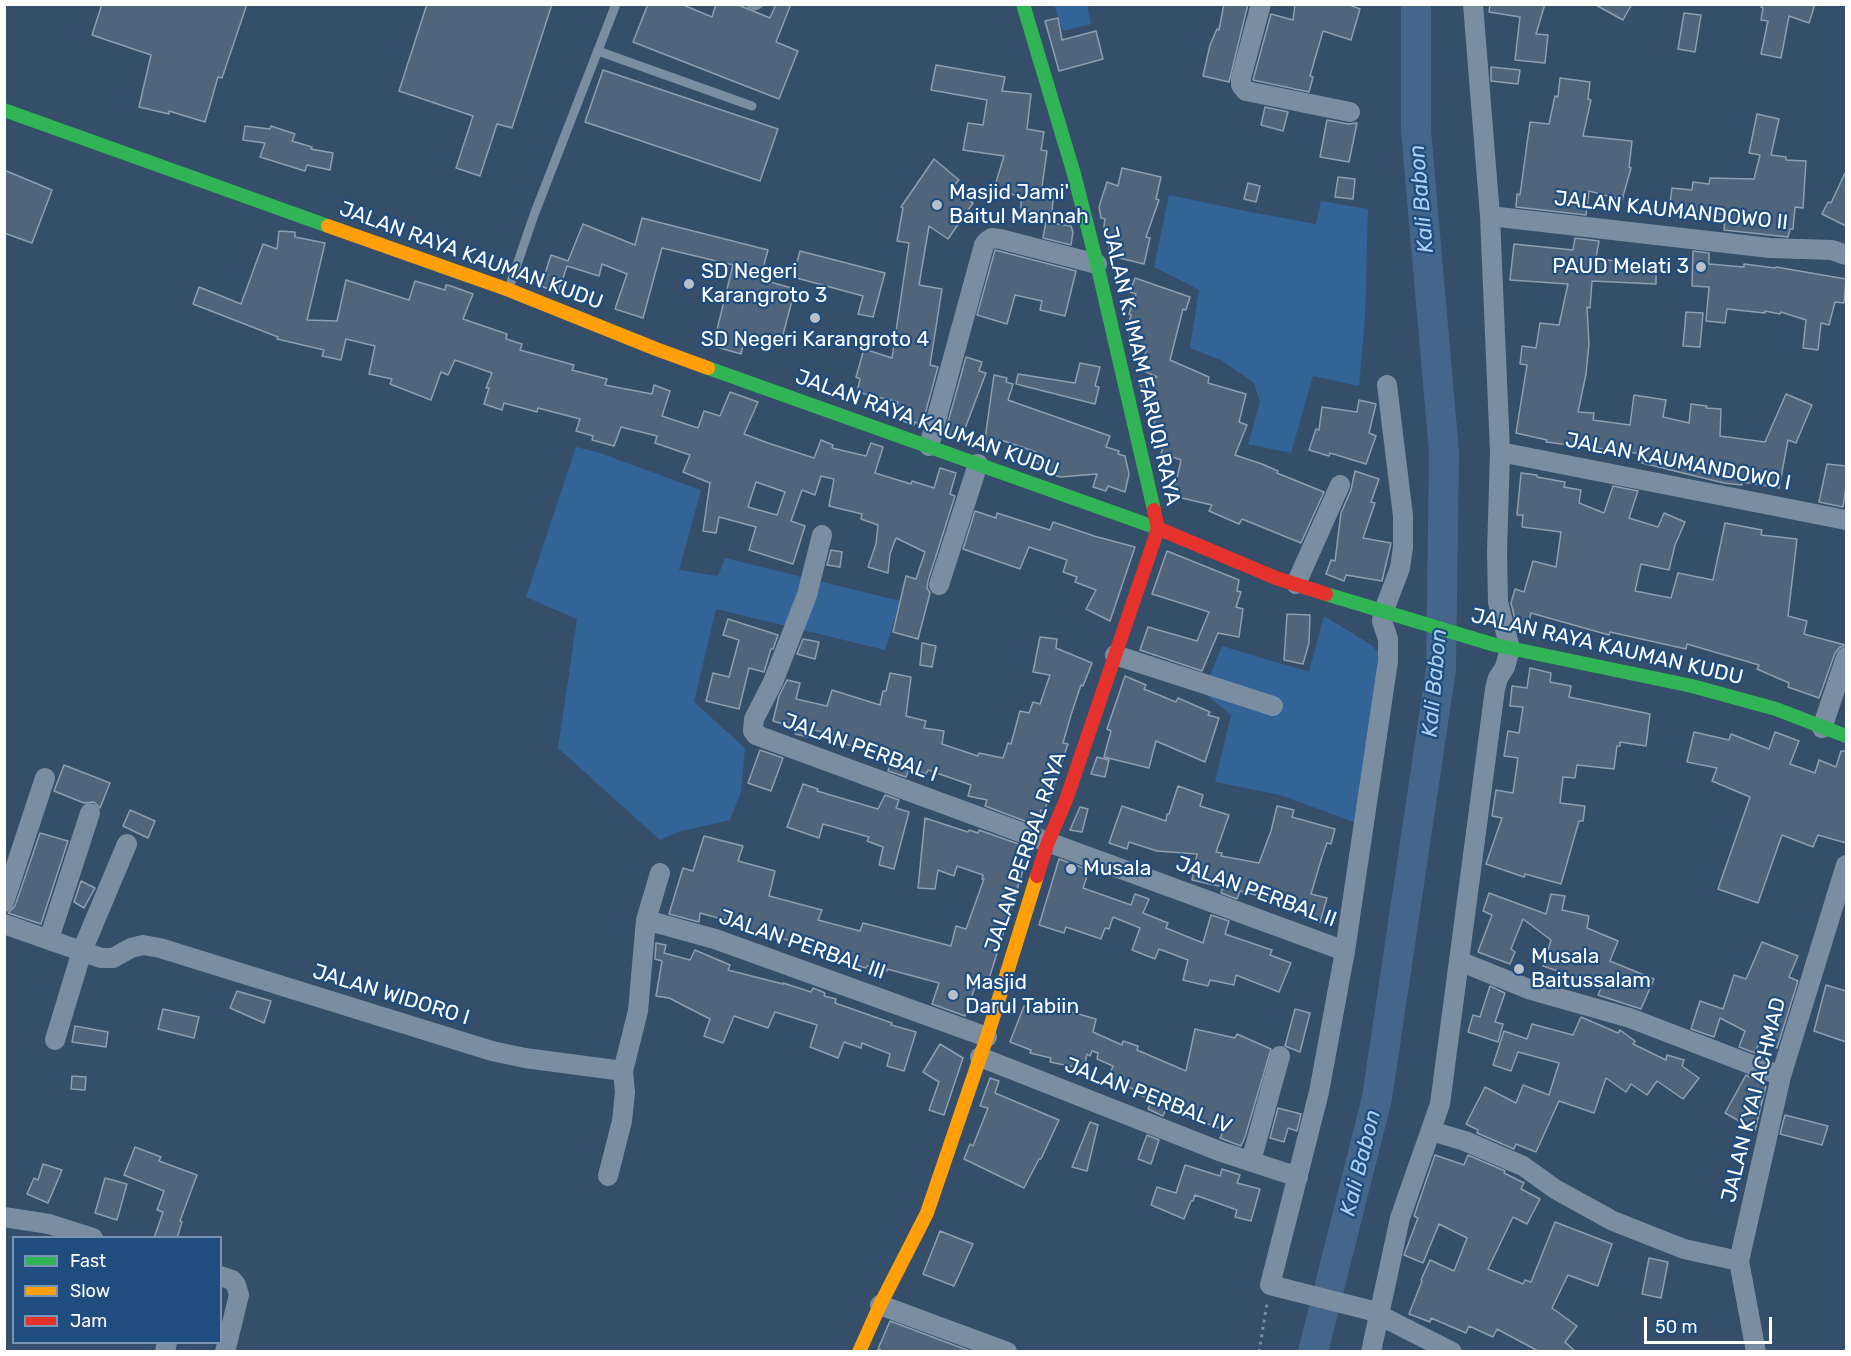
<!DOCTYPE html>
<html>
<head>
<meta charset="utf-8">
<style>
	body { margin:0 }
	#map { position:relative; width:1851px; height:1356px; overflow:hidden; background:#354e6a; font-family:Rubik,sans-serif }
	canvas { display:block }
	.frame { position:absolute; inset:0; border:6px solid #fff; pointer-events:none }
	.legend { position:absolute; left:12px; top:1236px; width:210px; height:108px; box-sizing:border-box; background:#1f4d80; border:2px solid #7994b3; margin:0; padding:8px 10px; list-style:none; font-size:18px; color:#fff }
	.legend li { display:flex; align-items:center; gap:12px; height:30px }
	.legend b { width:30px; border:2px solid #7994b3 }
	.scale { position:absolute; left:1644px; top:1317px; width:128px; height:27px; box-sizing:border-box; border:3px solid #fff; border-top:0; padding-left:8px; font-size:18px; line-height:21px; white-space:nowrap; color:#fff; -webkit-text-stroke:4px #1f4d80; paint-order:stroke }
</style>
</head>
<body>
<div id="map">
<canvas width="1851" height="1356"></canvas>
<div class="frame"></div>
<ul class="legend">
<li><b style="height:8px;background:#30b455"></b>Fast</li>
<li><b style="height:8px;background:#ff9f0a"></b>Slow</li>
<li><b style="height:8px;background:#e5322d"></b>Jam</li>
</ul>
<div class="scale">50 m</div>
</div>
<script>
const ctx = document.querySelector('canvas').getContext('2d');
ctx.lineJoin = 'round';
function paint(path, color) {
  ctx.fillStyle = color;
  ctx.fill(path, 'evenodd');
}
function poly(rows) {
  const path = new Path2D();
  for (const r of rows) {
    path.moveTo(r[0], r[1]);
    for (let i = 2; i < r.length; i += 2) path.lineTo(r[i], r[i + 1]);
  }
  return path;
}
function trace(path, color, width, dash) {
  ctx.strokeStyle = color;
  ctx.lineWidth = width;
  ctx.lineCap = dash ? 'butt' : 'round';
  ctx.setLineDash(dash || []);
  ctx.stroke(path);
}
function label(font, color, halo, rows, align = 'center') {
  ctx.font = font + ' Rubik,sans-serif';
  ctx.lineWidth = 4.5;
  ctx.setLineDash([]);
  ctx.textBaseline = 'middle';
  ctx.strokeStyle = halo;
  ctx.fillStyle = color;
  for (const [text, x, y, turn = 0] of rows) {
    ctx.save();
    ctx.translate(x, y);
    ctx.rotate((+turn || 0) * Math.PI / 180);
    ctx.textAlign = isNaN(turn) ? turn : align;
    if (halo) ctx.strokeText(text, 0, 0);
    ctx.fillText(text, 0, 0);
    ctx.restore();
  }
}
const green = poly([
	[1054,5,1087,5,1091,24,1063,31],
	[1169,195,1250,212,1316,224,1321,201,1368,209,1365,318,1359,386,1313,376,1291,453,1248,444,1260,402,1254,383,1221,360,1190,348,1199,290,1154,267],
	[576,447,597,452,701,490,679,570,718,576,725,558,900,601,885,650,716,609,694,702,745,748,741,792,730,820,678,832,660,840,558,748,577,619,526,597],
	[1324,616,1370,644,1393,667,1373,829,1280,795,1215,782,1231,715,1203,692,1222,646,1309,672]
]);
const river = poly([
	[1313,1352,1377,1098,1441,669,1444,452,1416,131,1416,4]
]);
const building = poly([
	[102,4,247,4,222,78,218,77,205,122,169,111,169,114,139,107,151,55,92,35,102,4],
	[427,4,552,4,512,128,497,124,480,176,456,168,473,116,399,91,427,4],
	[648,4,681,4,712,17,716,4,736,4,770,18,776,4,791,4,776,42,798,51,779,99,633,42,648,4],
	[1224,4,1248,4,1229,82,1203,76,1210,45,1217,29,1219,30,1224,4],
	[1295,4,1347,4,1360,9,1351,40,1323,31,1310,76,1313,77,1309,92,1253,80,1271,14,1293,20,1295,4],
	[1490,4,1545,4,1536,34,1548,35,1545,63,1515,60,1520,17,1489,12,1490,4],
	[1594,4,1632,4,1623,20,1594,4],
	[1762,4,1815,4,1809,23,1789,16,1781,58,1761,54,1768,21,1761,20,1763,8,1761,7,1762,4],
	[1684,13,1701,15,1695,52,1678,49,1684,13],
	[1058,18,1062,40,1096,31,1103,59,1059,71,1045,21,1058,18],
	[936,65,1005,77,1002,91,1031,94,1027,129,1044,132,1041,150,1047,151,1042,187,1054,187,1052,212,1021,211,1021,197,994,189,1004,156,963,150,968,123,983,125,987,100,931,90,936,65],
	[1491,67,1520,70,1518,84,1491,81,1491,67],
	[603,70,778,129,760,181,585,122,603,70],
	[1560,78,1590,82,1588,99,1591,100,1583,136,1632,141,1629,167,1631,168,1622,200,1589,191,1586,215,1516,207,1517,194,1520,195,1530,122,1549,124,1555,96,1558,97,1560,78],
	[1265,107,1288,112,1283,131,1261,125,1265,107],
	[1757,114,1779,119,1771,155,1786,157,1786,160,1806,161,1803,208,1795,207,1793,229,1790,229,1788,237,1724,230,1725,215,1689,210,1688,214,1669,212,1672,188,1692,190,1693,182,1709,184,1710,178,1754,179,1760,155,1749,153,1757,114],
	[1327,120,1348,124,1357,123,1349,162,1320,157,1327,120],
	[245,126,270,129,271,126,295,134,292,141,312,147,311,149,333,153,330,170,307,165,305,171,260,157,265,143,243,140,245,126],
	[934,159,959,180,951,189,973,203,948,239,929,226,919,285,942,289,930,365,938,367,922,425,915,422,914,425,892,417,898,402,857,392,860,379,856,377,864,349,892,358,909,243,897,241,903,208,901,207,934,159],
	[1122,168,1161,177,1156,199,1159,200,1146,237,1150,238,1144,264,1111,256,1104,226,1105,219,1101,218,1099,207,1107,182,1118,186,1122,168],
	[4,170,52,190,32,243,4,233,4,170],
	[1846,171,1846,226,1822,214,1828,202,1831,203,1846,171],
	[1338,177,1355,179,1353,199,1335,197,1338,177],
	[1248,183,1260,186,1256,202,1244,199,1248,183],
	[642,218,768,250,760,279,795,289,780,346,745,337,741,354,713,346,733,265,662,248,643,318,615,309,627,274,602,264,599,276,567,266,558,293,541,286,551,255,568,261,583,224,635,245,642,218],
	[1046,222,1071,226,1073,232,1071,245,1043,238,1046,222],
	[279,231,295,232,295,237,325,243,307,320,337,321,346,280,409,300,415,281,445,290,446,285,451,286,473,294,463,319,507,334,506,339,522,344,520,350,574,365,572,370,607,379,605,385,652,394,654,385,670,391,662,416,698,428,704,411,720,416,730,392,758,402,744,434,768,443,814,458,821,440,833,445,832,448,866,456,871,443,883,447,875,473,911,484,912,481,934,488,940,468,956,473,950,494,955,496,928,581,927,588,930,593,918,639,893,632,906,576,916,579,925,552,896,538,890,554,888,573,868,567,876,544,878,525,861,519,862,514,829,506,834,479,821,476,815,495,802,490,791,521,805,526,793,564,749,550,756,527,719,517,716,533,703,531,710,483,683,472,690,455,655,443,657,436,621,427,614,446,592,440,593,436,576,431,580,419,538,408,537,412,504,403,502,410,484,404,489,388,486,388,492,373,455,360,448,375,441,372,431,400,390,384,392,379,369,374,375,346,346,339,341,360,322,356,324,350,277,339,278,337,193,304,199,287,241,304,263,244,277,249,279,231],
	[756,482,785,492,777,515,748,507,756,482],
	[1575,238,1599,241,1596,258,1620,262,1619,270,1656,271,1656,284,1592,281,1590,308,1587,307,1589,344,1586,374,1578,412,1594,413,1593,420,1630,425,1634,395,1666,400,1663,417,1689,423,1691,404,1707,406,1706,408,1721,409,1720,436,1765,442,1786,394,1812,405,1796,443,1788,440,1779,488,1742,482,1742,485,1724,483,1642,463,1643,454,1546,442,1547,440,1516,433,1527,365,1520,364,1522,346,1536,348,1540,323,1559,325,1568,284,1510,280,1514,244,1573,250,1575,238],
	[995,250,1076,271,1065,316,1040,310,1042,301,1015,295,1007,324,977,315,995,250],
	[800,251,885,273,873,317,858,314,863,296,793,277,800,251],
	[1693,251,1709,253,1709,264,1744,267,1744,264,1775,268,1776,267,1846,279,1844,303,1835,302,1829,325,1821,323,1818,350,1803,348,1806,320,1781,312,1780,314,1765,311,1765,313,1727,309,1725,323,1706,321,1709,287,1692,286,1693,251],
	[1135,278,1190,297,1186,310,1183,309,1170,360,1209,377,1208,383,1246,394,1239,422,1247,425,1235,455,1262,464,1278,471,1277,473,1324,492,1301,543,1242,519,1239,524,1209,511,1212,505,1173,496,1181,460,1161,453,1167,436,1152,430,1156,417,1149,420,1140,382,1157,377,1138,368,1148,348,1131,343,1128,327,1131,315,1129,314,1136,294,1130,292,1135,278],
	[1686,312,1703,313,1700,347,1683,346,1686,312],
	[966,357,982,362,979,371,986,373,961,439,945,433,966,357],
	[1080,363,1100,367,1095,386,1099,387,1095,404,1016,384,1018,374,1075,383,1080,363],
	[994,375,1007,378,1006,382,1013,384,1008,400,1110,436,1106,447,1119,451,1118,454,1125,456,1129,474,1125,492,1108,486,1106,491,1093,487,1097,474,1060,477,1043,471,1044,467,1032,460,1036,452,1001,440,999,448,984,446,994,375],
	[1359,400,1376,404,1369,433,1376,436,1366,464,1330,453,1329,456,1309,450,1316,429,1319,430,1322,407,1357,412,1359,400],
	[1827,464,1846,466,1846,486,1843,507,1819,502,1827,464],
	[1355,471,1379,479,1371,502,1375,503,1363,538,1391,543,1382,581,1346,575,1344,581,1326,574,1331,560,1335,561,1341,513,1351,490,1355,471],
	[1521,473,1537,475,1537,477,1565,482,1564,487,1581,490,1579,503,1604,513,1613,486,1638,491,1629,518,1658,527,1664,513,1685,522,1675,545,1669,570,1641,564,1635,591,1671,598,1678,573,1713,580,1725,523,1762,530,1761,535,1797,539,1788,616,1807,621,1804,634,1845,645,1839,648,1835,653,1819,698,1788,687,1789,683,1757,669,1759,665,1687,644,1686,649,1610,632,1609,635,1531,613,1526,634,1518,632,1511,603,1515,589,1524,592,1533,561,1556,567,1561,532,1522,527,1523,515,1517,515,1521,473],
	[975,511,996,518,997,513,1050,530,1053,522,1094,536,1135,547,1110,621,1086,609,1096,590,1075,582,1077,577,1063,572,1067,560,1029,547,1020,569,963,549,975,511],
	[831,550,842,552,840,567,827,565,831,550],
	[1167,551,1239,580,1237,591,1241,592,1236,607,1243,609,1239,637,1218,633,1202,671,1140,650,1148,627,1197,641,1209,612,1152,594,1167,551],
	[1287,614,1310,615,1309,643,1303,664,1284,660,1287,614],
	[728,619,778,635,773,649,771,649,764,672,749,668,739,709,706,701,713,673,729,677,739,640,723,635,728,619],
	[1040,637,1057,639,1056,648,1092,663,1083,686,1081,685,1071,715,1063,743,1068,744,1051,794,1044,811,1041,810,1038,826,985,806,987,800,968,796,971,785,928,770,926,774,909,768,906,777,888,771,892,758,839,742,840,736,810,729,808,737,795,734,797,728,773,721,779,696,787,680,800,683,796,699,827,706,832,690,880,705,883,691,886,691,890,673,911,677,906,716,926,721,924,728,944,731,942,744,978,756,979,753,1003,758,1008,743,1011,744,1020,711,1029,713,1033,702,1040,704,1050,675,1033,672,1040,637],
	[803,639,819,642,815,659,797,654,803,639],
	[922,643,936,646,932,667,920,665,922,643],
	[1530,668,1551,673,1550,682,1571,686,1569,697,1650,714,1646,746,1620,742,1620,746,1617,746,1614,769,1577,765,1575,778,1563,777,1560,803,1585,806,1583,821,1579,821,1561,884,1525,874,1524,877,1486,864,1502,818,1492,816,1496,790,1513,793,1518,758,1504,756,1508,731,1519,733,1523,707,1510,706,1512,686,1527,688,1530,668],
	[1125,676,1146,685,1144,689,1176,702,1178,698,1210,712,1208,715,1219,718,1205,762,1156,741,1149,768,1104,757,1111,731,1107,729,1125,676],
	[1694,732,1729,740,1731,734,1769,749,1775,732,1799,741,1790,764,1815,773,1819,760,1836,767,1841,751,1846,751,1846,843,1818,835,1813,847,1782,835,1758,903,1718,889,1750,797,1712,781,1717,768,1687,762,1694,732],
	[760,750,783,758,771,791,748,783,760,750],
	[1097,757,1109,760,1105,777,1091,774,1097,757],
	[64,765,110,783,100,808,94,802,84,803,54,791,64,765],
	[803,784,818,789,817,791,878,809,885,795,899,800,896,808,909,812,894,869,879,865,883,847,867,841,869,837,823,824,819,838,787,827,803,784],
	[1178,786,1203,795,1200,806,1229,815,1216,852,1222,853,1221,856,1259,863,1271,831,1277,806,1294,810,1292,817,1335,829,1331,844,1327,843,1322,857,1311,894,1327,898,1320,922,1303,917,1306,908,1240,891,1237,899,1221,893,1223,887,1192,880,1197,854,1157,851,1129,842,1127,849,1109,843,1122,806,1166,821,1167,814,1169,814,1178,786],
	[1080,807,1088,809,1082,832,1070,830,1080,807],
	[130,810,155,821,148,838,123,826,130,810],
	[925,818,968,832,969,830,978,833,979,830,1030,848,988,982,978,978,965,1016,932,1004,939,983,887,969,887,971,867,966,866,968,852,964,852,962,816,952,817,948,769,935,768,938,741,929,743,925,700,913,699,922,669,914,683,868,693,871,704,836,743,846,738,861,775,871,769,896,822,910,818,920,860,931,863,923,951,946,956,926,966,929,984,879,982,879,983,875,957,866,954,876,938,870,935,889,918,888,925,818],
	[40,833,68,841,41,924,8,913,15,906,40,833],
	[1059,859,1089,870,1083,888,1131,905,1135,894,1149,899,1143,913,1168,923,1166,928,1203,943,1211,915,1229,921,1225,934,1272,950,1270,955,1291,963,1279,992,1236,975,1234,985,1210,980,1208,986,1183,980,1188,960,1159,949,1155,959,1132,950,1140,928,1113,917,1109,929,1105,928,1101,939,1066,927,1064,933,1039,925,1059,859],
	[81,881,95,888,84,908,74,902,81,881],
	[1489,893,1546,914,1551,894,1565,896,1562,910,1589,916,1587,928,1618,941,1610,961,1654,979,1641,1009,1598,995,1602,986,1543,966,1551,940,1523,919,1511,949,1515,952,1510,964,1478,952,1492,915,1483,911,1489,893],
	[1762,942,1798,956,1789,977,1798,981,1777,1048,1760,1041,1755,1053,1739,1047,1745,1031,1720,1018,1714,1037,1691,1029,1700,1001,1723,1009,1734,975,1746,979,1762,942],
	[656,943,666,945,664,953,690,960,695,950,730,965,728,970,783,984,783,983,811,992,813,988,825,993,824,996,836,999,835,1003,892,1023,891,1025,916,1032,904,1071,887,1066,890,1054,862,1043,861,1048,844,1042,838,1058,810,1047,817,1025,775,1012,768,1028,734,1016,723,1043,704,1036,710,1019,669,998,656,996,662,961,655,959,656,943],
	[1826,985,1846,991,1846,1042,1814,1031,1826,985],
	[1490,986,1505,993,1495,1022,1503,1024,1498,1042,1468,1032,1473,1015,1480,1017,1490,986],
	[237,991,271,1001,264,1023,230,1008,237,991],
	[1046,1001,1062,1005,1061,1009,1096,1019,1093,1032,1122,1045,1123,1041,1138,1046,1137,1050,1186,1071,1195,1029,1235,1038,1237,1034,1271,1049,1245,1137,1241,1146,1220,1138,1224,1130,1166,1108,1163,1116,1148,1109,1152,1100,1137,1094,1138,1091,1108,1079,1113,1066,1097,1059,1098,1053,1092,1051,1090,1056,1087,1054,1084,1069,1050,1062,1051,1058,1030,1053,1031,1050,1010,1042,1024,1006,1044,1013,1046,1001],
	[163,1009,199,1017,194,1038,158,1029,163,1009],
	[1295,1009,1310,1013,1300,1052,1285,1046,1295,1009],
	[1581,1017,1618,1033,1620,1030,1635,1041,1633,1044,1666,1060,1667,1055,1684,1060,1682,1066,1699,1078,1683,1099,1657,1081,1647,1095,1631,1084,1626,1092,1606,1078,1594,1113,1559,1101,1536,1152,1516,1144,1514,1149,1477,1133,1478,1130,1466,1124,1485,1087,1516,1103,1523,1085,1549,1095,1559,1063,1518,1052,1511,1071,1493,1065,1504,1031,1527,1039,1532,1024,1573,1035,1581,1017],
	[75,1026,108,1032,106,1047,72,1042,75,1026],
	[940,1044,963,1058,944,1115,929,1110,939,1082,923,1072,940,1044],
	[1746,1075,1766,1086,1755,1130,1725,1113,1746,1075],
	[72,1076,86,1077,85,1090,71,1089,72,1076],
	[990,1078,999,1081,995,1093,1059,1120,1041,1159,1039,1159,1024,1188,964,1159,970,1144,973,1146,988,1108,980,1106,990,1078],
	[1278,1108,1301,1114,1297,1131,1288,1128,1284,1142,1270,1138,1278,1108],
	[1785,1115,1828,1126,1822,1145,1780,1134,1785,1115],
	[1090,1122,1098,1125,1087,1171,1072,1167,1090,1122],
	[1147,1135,1159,1140,1151,1164,1138,1159,1147,1135],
	[135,1147,161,1157,159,1161,197,1175,180,1221,182,1222,177,1238,154,1238,163,1212,157,1210,164,1191,124,1175,135,1147],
	[1435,1155,1464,1165,1468,1155,1505,1171,1504,1173,1524,1183,1521,1189,1540,1199,1527,1224,1513,1217,1488,1269,1523,1284,1525,1280,1531,1282,1555,1222,1612,1244,1598,1286,1568,1275,1552,1308,1577,1326,1565,1342,1576,1352,1540,1352,1497,1329,1493,1337,1469,1326,1466,1333,1431,1318,1430,1322,1409,1314,1422,1281,1421,1280,1430,1260,1454,1271,1467,1238,1439,1224,1423,1263,1404,1255,1418,1218,1414,1216,1435,1155],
	[43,1164,62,1170,48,1203,27,1194,34,1178,38,1180,43,1164],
	[1185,1165,1220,1176,1222,1169,1240,1175,1237,1183,1260,1189,1251,1221,1235,1217,1237,1210,1195,1195,1193,1201,1191,1201,1184,1219,1151,1205,1157,1187,1176,1193,1185,1165],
	[105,1178,127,1184,117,1220,95,1213,105,1178],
	[940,1231,973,1244,954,1286,923,1274,940,1231],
	[1649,1258,1668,1262,1661,1298,1642,1294,1649,1258],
	[890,1321,970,1351,970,1352,885,1352,878,1349,890,1321]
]);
const path = poly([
	[1259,1352,1267,1303]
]);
const lane = poly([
	[750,4,755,6,759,4],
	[598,51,752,106],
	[509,288,534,215,616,4]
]);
const street = poly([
	[1261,4,1241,78,1241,85,1246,91,1350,112],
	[1490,216,1770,248,1832,250,1846,255],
	[1387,385,1403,516,1403,547,1400,568,1383,613,1382,621,1388,639,1388,661,1345,951,1319,1092,1270,1285,1369,1310,1452,1352],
	[929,446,984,245,987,241,992,238,1000,239,1097,264],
	[1500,452,1846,520],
	[822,535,807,595,773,682,754,719,753,731,756,735,1345,951],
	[1296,584,1340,485],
	[939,585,978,464],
	[1115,655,1273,706],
	[1822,728,1846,657],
	[660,873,646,920,715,939,987,1037],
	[4,902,45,778],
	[4,924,101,958,113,958,131,948,143,945,160,948,492,1051,525,1058,623,1071,638,1011,646,920],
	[49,939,90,813],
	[1459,961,1531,990,1630,1018,1781,1076],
	[55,1040,82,951,127,844],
	[980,1057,1219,1151,1298,1177],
	[1431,1131,1465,1141,1523,1166,1555,1189,1613,1221,1684,1249,1739,1261],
	[1251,1161,1280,1056],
	[608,1176,622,1121,625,1092,623,1071],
	[4,1217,49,1224,93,1238],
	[220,1276,232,1280,236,1285,239,1295,225,1352],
	[880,1305,1007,1352],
	[165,1352,167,1342],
	[1371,1352,1400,1218,1440,1104,1495,689,1498,678,1505,667,1510,649,1498,602,1497,552,1500,452,1490,216,1473,4],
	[1756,1352,1739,1261,1781,1076,1846,865]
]);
const fast = poly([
	[1023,4,1074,174,1097,264,1154,510],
	[4,110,328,226],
	[708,368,1157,528],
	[1326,594,1495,645,1692,686,1776,709,1846,736]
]);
const slow = poly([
	[328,226,509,290,656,349,708,368],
	[859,1352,880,1305,927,1213,987,1037,1037,876]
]);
const jam = poly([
	[1157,528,1276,578,1326,594],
	[1037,876,1048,842,1066,800,1158,529,1154,510]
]);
const markers = [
	[937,205,6,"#b8c1cb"],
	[1701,267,6,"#b8c1cb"],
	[689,284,6,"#b8c1cb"],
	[815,318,6,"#b8c1cb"],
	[1071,869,6,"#b8c1cb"],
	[1519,969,6,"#b8c1cb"],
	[953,995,6,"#b8c1cb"]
];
const poiNames = [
	["Masjid Jami'",949,193],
	["Baitul Mannah",949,217],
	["PAUD Melati 3",1689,267,"right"],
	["SD Negeri",701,272],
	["Karangroto 3",701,296],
	["SD Negeri Karangroto 4",815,340,"center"],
	["Musala",1083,869],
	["Musala",1531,957],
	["Baitussalam",1531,981],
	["Masjid",965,983],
	["Darul Tabiin",965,1007]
];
const streetNames = [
	["JALAN KAUMANDOWO II",1671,211,6],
	["JALAN RAYA KAUMAN KUDU",471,256,20],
	["JALAN K. IMAM FARUQI RAYA",1141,366,77],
	["JALAN RAYA KAUMAN KUDU",927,424,20],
	["JALAN KAUMANDOWO I",1678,462,11],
	["JALAN RAYA KAUMAN KUDU",1607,647,13],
	["JALAN PERBAL I",860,748,20],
	["JALAN PERBAL RAYA",1026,852,-71],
	["JALAN PERBAL II",1256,892,20],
	["JALAN PERBAL III",802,945,19],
	["JALAN WIDORO I",391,995,17],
	["JALAN PERBAL IV",1148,1096,21],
	["JALAN KYAI ACHMAD",1754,1100,-76]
];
const waterNames = [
	["Kali Babon",1422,199,-95],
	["Kali Babon",1435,683,-85],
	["Kali Babon",1361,1163,-76]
];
paint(green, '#336498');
trace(river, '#44668b', 30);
paint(building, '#50657c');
trace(building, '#8e9eaf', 1.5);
trace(path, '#7b8da0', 3, [3, 4.5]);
trace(lane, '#7b8da0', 9);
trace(street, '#7b8da0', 20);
trace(fast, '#30b455', 14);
trace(slow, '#ff9f0a', 14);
trace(jam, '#e5322d', 14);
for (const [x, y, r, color] of markers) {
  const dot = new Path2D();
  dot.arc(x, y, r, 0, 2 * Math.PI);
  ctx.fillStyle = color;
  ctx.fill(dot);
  trace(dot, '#1f4d80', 2);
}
label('21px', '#fff', '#1f4d80', poiNames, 'left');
label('21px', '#fff', '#1f4d80', streetNames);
label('italic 22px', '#afcff0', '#1f4d80', waterNames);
</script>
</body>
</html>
